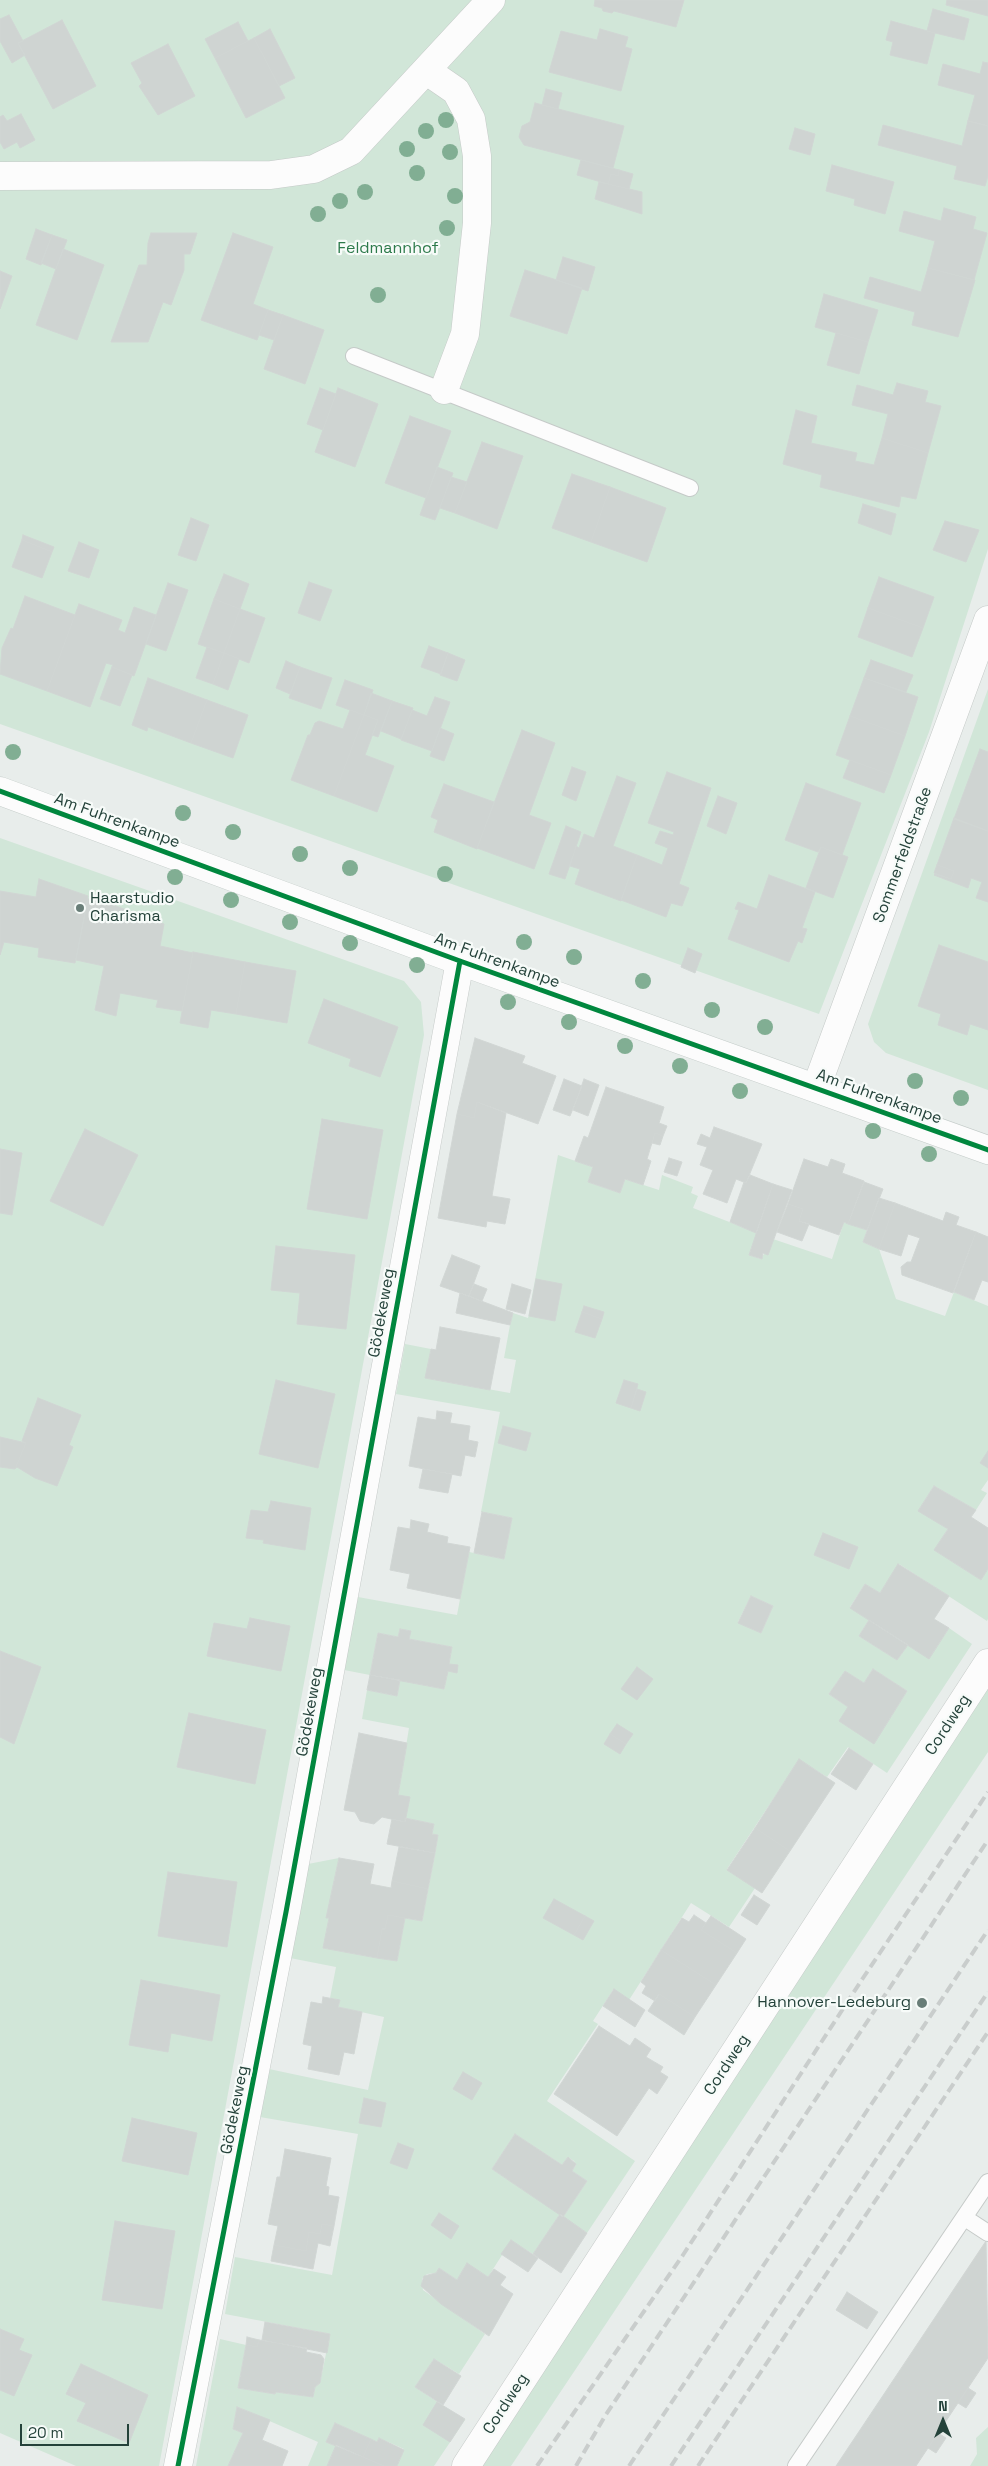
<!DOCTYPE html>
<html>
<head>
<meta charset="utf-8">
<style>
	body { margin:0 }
	#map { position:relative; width:988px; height:2466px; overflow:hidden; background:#e8edeb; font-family:"Space Grotesk",sans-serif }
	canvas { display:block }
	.north { position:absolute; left:918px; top:2396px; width:50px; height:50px; -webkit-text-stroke:4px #f7fbf9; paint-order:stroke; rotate:0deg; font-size:14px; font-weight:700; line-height:20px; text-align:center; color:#24423a }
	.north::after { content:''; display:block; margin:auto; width:18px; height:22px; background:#24423a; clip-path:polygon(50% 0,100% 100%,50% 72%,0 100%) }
	.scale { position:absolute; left:20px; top:2424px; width:109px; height:22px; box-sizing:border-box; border:2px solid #24423a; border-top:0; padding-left:6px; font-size:15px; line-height:18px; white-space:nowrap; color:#24423a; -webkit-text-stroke:4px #f7fbf9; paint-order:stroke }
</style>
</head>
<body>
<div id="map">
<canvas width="988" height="2466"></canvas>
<div class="north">N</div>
<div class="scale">20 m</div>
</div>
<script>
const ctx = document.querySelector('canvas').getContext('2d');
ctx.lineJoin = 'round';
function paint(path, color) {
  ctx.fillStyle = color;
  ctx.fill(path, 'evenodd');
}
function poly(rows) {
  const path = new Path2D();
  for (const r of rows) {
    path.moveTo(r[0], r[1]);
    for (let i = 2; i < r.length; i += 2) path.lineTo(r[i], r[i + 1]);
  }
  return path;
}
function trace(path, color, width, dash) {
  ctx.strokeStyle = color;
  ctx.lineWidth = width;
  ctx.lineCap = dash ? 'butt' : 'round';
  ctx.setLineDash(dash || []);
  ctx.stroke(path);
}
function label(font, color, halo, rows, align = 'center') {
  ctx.font = font + ' "Space Grotesk",sans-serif';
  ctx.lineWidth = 4.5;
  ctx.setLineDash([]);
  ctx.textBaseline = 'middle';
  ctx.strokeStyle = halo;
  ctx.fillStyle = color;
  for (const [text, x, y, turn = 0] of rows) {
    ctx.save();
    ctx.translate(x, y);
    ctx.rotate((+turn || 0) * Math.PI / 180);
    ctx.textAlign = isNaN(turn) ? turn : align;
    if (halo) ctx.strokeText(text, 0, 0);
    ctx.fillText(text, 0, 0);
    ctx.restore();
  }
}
const green = poly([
	[0,0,988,0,988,549,929,732,819,1014,0,724],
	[988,689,988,1090,886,1053,874,1042,868,1024],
	[0,838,404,981,421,1002,424,1035,159,2466,76,2466,0,2433],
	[558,1155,593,1167,588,1182,620,1193,625,1179,659,1190,662,1175,693,1187,691,1193,698,1196,693,1208,758,1233,749,1255,761,1259,773,1239,832,1259,844,1222,867,1230,863,1242,879,1249,896,1299,945,1316,954,1292,988,1306,988,1480,981,1490,987,1493,976,1510,934,1486,919,1510,948,1529,935,1550,981,1580,988,1569,988,1619,987,1621,899,1564,880,1593,865,1584,850,1607,869,1620,859,1636,897,1660,908,1645,929,1658,949,1628,972,1644,887,1773,848,1747,827,1777,799,1760,727,1869,755,1888,729,1927,691,1903,629,2000,613,1990,593,2021,598,2024,547,2101,635,2161,587,2233,563,2217,587,2181,572,2171,576,2165,574,2161,568,2157,562,2165,515,2134,492,2169,560,2214,533,2254,511,2241,488,2277,467,2264,457,2280,439,2268,436,2273,427,2274,422,2279,423,2290,485,2334,459,2374,434,2359,415,2387,465,2420,434,2466,397,2466,404,2449,379,2438,377,2442,335,2423,326,2442,336,2446,327,2466,308,2466,318,2442,237,2407,233,2429,243,2433,228,2466,196,2466,220,2339,246,2345,238,2388,275,2394,276,2392,313,2397,315,2387,320,2383,330,2334,225,2314,235,2257,332,2275,358,2134,260,2117,269,2069,368,2090,384,2017,338,2007,340,2000,330,1998,336,1967,290,1958,308,1864,339,1858,327,1917,329,1918,324,1948,397,1961,405,1918,422,1921,435,1854,438,1835,432,1834,434,1824,405,1818,398,1795,409,1728,362,1719,367,1690,397,1696,400,1680,444,1689,452,1647,409,1639,410,1631,400,1629,398,1637,378,1633,370,1675,344,1670,358,1597,457,1615,469,1552,504,1559,512,1518,481,1512,500,1412,396,1394,405,1344,431,1349,426,1378,510,1393,516,1360,504,1358,510,1325,513,1313,528,1318],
	[751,1596,773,1606,761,1633,738,1622],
	[873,1669,907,1691,874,1743,848,1707,829,1694,845,1671,864,1683],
	[988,1663,988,1752,511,2466,466,2466],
	[988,2427,988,2466,970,2466,977,2454,976,2438]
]);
const building = poly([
	[595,0,684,0,676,27,614,11,612,13,603,11,602,8,594,6,595,0],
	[947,0,988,0,988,16,946,5,947,0],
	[933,9,969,19,964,40,927,31,933,9],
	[9,15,23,41,18,43,25,55,12,63,0,41,0,19,9,15],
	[62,20,96,86,53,109,18,43,62,20],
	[891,21,935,33,927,64,890,55,893,42,886,40,891,21],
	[238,22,248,41,215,58,205,39,238,22],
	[270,29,295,78,279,86,254,38,270,29],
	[600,29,628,37,625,47,632,49,621,91,549,72,561,31,597,40,600,29],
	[254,38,285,98,246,118,215,58,254,38],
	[168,44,195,96,158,115,139,86,142,83,131,63,168,44],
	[983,62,988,63,988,126,968,121,975,95,938,85,943,64,980,74,983,62],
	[546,89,562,93,558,109,542,105,546,89],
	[535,103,624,126,613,168,524,145,519,137,522,126,530,122,535,103],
	[21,114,35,140,20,148,17,142,4,149,0,142,0,117,3,115,7,121,21,114],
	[968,121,988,126,988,176,985,186,954,179,957,166,878,145,883,125,962,146,968,121],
	[795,128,815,134,810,155,789,149,795,128],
	[581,160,619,170,618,176,611,174,608,184,577,175,581,160],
	[832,165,894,182,885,214,854,205,855,199,826,191,832,165],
	[619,170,633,174,629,189,608,184,611,174,618,176,619,170],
	[599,182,642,192,642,214,595,199,599,182],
	[944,208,976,217,973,229,987,233,974,280,928,268,935,241,899,231,904,211,941,221,944,208],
	[36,229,52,235,41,265,26,259,36,229],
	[151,233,197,233,190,254,184,254,184,270,171,305,163,302,148,342,111,342,139,265,147,265,148,243,151,233],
	[233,233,273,247,253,304,268,310,257,340,201,320,233,233],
	[52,235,67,240,56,269,41,263,52,235],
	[63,249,104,265,77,340,36,325,63,249],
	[563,257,595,267,588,291,556,280,563,257],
	[928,268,975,280,958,337,912,325,915,312,864,298,870,277,921,292,928,268],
	[525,270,582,288,567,334,510,316,525,270],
	[0,271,12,276,0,309,0,271],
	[824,294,878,310,868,342,815,327,824,294],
	[268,310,283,315,274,340,259,335,268,310],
	[283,315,324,330,305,384,264,369,283,315],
	[836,333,868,342,859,374,827,365,836,333],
	[897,383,928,391,925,402,941,406,928,453,882,438,888,414,852,405,857,385,893,395,897,383],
	[320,388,336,394,323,430,307,424,320,388],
	[338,388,378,404,355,467,315,452,338,388],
	[796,410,817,416,811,443,857,453,855,461,874,465,882,438,928,453,916,499,901,496,899,507,820,487,822,475,783,464,796,410],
	[410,416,451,431,426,498,385,483,410,416],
	[482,442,523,456,497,529,455,513,482,442],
	[437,467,453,473,435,520,420,515,437,467],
	[572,474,610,487,591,542,552,528,572,474],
	[451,477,467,482,455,513,440,508,451,477],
	[610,487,666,508,647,562,591,542,610,487],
	[863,504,896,514,891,535,858,523,863,504],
	[191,518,209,525,196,561,178,555,191,518],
	[945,521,979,530,966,562,933,550,945,521],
	[23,535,54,547,52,552,22,540,23,535],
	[22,540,52,552,42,578,12,567,22,540],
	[79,542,99,550,89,578,68,571,79,542],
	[224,574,249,584,240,609,214,599,224,574],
	[879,577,934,597,923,628,868,608,879,577],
	[309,582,332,590,320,621,298,613,309,582],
	[168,583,188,590,166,651,146,644,168,583],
	[25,596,75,615,47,691,0,674,2,648,11,628,13,629,25,596],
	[214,599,240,609,224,653,198,644,214,599],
	[79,604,122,620,118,630,125,633,134,607,156,615,134,676,112,667,113,665,106,663,90,707,47,691,79,604],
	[868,608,923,628,912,657,858,637,868,608],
	[240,609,265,618,249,663,224,653,240,609],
	[429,646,448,653,441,674,421,667,429,646],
	[207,647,224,653,213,684,196,678,207,647],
	[224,653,239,659,228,690,213,684,224,653],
	[448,653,465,660,457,681,440,675,448,653],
	[871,660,913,675,906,692,864,678,871,660],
	[286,661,300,667,290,694,276,688,286,661],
	[112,667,132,675,120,706,100,699,112,667],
	[300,667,332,678,321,709,289,698,300,667],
	[148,678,207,700,191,743,148,727,147,731,132,725,148,678],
	[864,678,918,697,905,736,850,716,864,678],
	[345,680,373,690,364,715,336,705,345,680],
	[371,693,392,701,378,737,372,735,378,720,364,715,371,693],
	[435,697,450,702,432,751,401,740,412,710,427,716,435,697],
	[207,700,248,715,233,758,191,743,207,700],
	[392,701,413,708,401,739,381,731,392,701],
	[350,710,364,715,334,796,291,780,308,735,310,735,315,723,319,721,343,729,350,710],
	[364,715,378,720,365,755,394,766,377,812,334,796,364,715],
	[850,716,905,736,891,775,836,755,850,716],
	[440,728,454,734,444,761,430,756,440,728],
	[522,730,555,743,529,815,551,823,534,869,477,848,522,730],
	[980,749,988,752,988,831,954,819,980,749],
	[850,760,891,775,884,793,843,778,850,760],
	[572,767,586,772,576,801,562,795,572,767],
	[667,772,711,788,679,884,689,888,682,906,671,903,666,917,621,900,637,855,662,865,668,848,655,843,660,831,673,835,674,832,648,823,667,772],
	[617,776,636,783,613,846,637,855,621,901,575,884,580,869,570,866,576,846,579,848,584,834,594,838,617,776],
	[806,783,861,803,842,855,821,847,818,852,785,840,806,783],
	[444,784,494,802,477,849,434,832,438,820,431,817,444,784],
	[718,796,737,803,726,834,707,826,718,796],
	[954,818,988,831,988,902,976,898,982,882,971,878,968,888,934,875,935,874,951,879,954,871,937,865,954,818],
	[566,826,581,832,565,879,549,874,566,826],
	[821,847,848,857,833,898,806,888,821,847],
	[937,865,954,871,951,879,934,873,937,865],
	[769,875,815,892,802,928,807,929,802,943,798,941,789,962,728,939,739,910,735,909,738,902,757,909,769,875],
	[39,879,88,896,75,963,38,957,39,948,4,942,0,955,0,891,36,897,39,879],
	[88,899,105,902,164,924,160,946,193,953,182,1011,156,1007,158,1000,120,993,116,1016,95,1010,104,966,76,960,88,899],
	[939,945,988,962,988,1030,970,1024,967,1035,938,1025,941,1014,918,1006,939,945],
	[688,948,702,954,695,973,681,967,688,948],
	[193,952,245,962,236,1014,211,1010,208,1028,180,1023,193,952],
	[245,962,296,971,287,1023,236,1014,245,962],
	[324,999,398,1027,380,1077,349,1066,351,1059,308,1043,324,999],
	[475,1038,525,1056,522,1063,556,1076,538,1124,477,1102,474,1118,457,1114,475,1038],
	[564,1079,582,1086,570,1116,553,1110,564,1079],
	[584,1079,599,1085,588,1116,573,1110,584,1079],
	[606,1087,664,1107,659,1123,667,1126,663,1136,655,1133,647,1159,651,1161,643,1185,625,1179,620,1193,588,1182,593,1167,575,1161,584,1136,588,1138,606,1087],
	[477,1102,506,1113,492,1196,510,1199,505,1224,487,1221,486,1227,438,1218,457,1114,474,1118,477,1102],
	[322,1119,383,1130,367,1219,307,1209,322,1119],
	[714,1127,762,1144,746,1183,736,1179,727,1203,703,1194,713,1170,700,1165,707,1147,697,1144,701,1134,710,1138,714,1127],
	[85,1129,138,1155,103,1226,50,1201,85,1129],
	[655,1133,663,1136,660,1145,652,1143,655,1133],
	[0,1149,22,1153,12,1215,0,1213,0,1149],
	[669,1158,682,1162,677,1176,664,1172,669,1158],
	[804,1159,828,1167,831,1159,845,1164,842,1173,864,1181,848,1224,844,1222,839,1235,799,1221,803,1209,788,1204,804,1159],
	[750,1175,773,1184,756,1233,730,1222,744,1182,746,1183,750,1175],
	[864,1182,883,1189,867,1230,848,1224,864,1182],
	[773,1184,792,1190,768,1255,763,1253,762,1259,749,1255,773,1184],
	[879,1198,895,1203,879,1249,863,1242,879,1198],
	[895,1203,943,1221,946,1212,959,1217,956,1225,976,1232,953,1293,902,1275,901,1267,907,1262,911,1262,920,1238,908,1234,901,1256,879,1249,895,1203],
	[788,1204,803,1209,799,1221,809,1224,802,1241,777,1232,788,1204],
	[976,1232,988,1237,988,1282,982,1280,974,1300,954,1292,976,1232],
	[276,1246,355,1255,346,1329,297,1324,300,1293,271,1290,276,1246],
	[452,1255,480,1266,469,1296,440,1286,452,1255],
	[536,1279,562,1284,555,1321,529,1316,536,1279],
	[474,1284,487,1289,482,1301,469,1296,474,1284],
	[512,1284,531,1290,525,1314,506,1309,512,1284],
	[460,1293,513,1313,510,1325,456,1313,460,1293],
	[584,1306,604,1312,602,1319,582,1312,584,1306],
	[582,1312,602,1319,595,1338,575,1332,582,1312],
	[440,1327,500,1338,490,1390,425,1378,431,1349,436,1350,440,1327],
	[276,1380,335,1394,318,1468,259,1454,276,1380],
	[624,1380,638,1384,631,1408,616,1403,624,1380],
	[637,1389,646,1392,640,1411,631,1408,637,1389],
	[38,1398,81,1415,69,1445,73,1447,57,1486,35,1478,17,1467,15,1469,26,1443,22,1441,38,1398],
	[437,1411,452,1413,450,1423,470,1426,468,1440,478,1442,475,1457,465,1455,461,1476,409,1466,418,1417,436,1420,437,1411],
	[503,1426,531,1433,526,1451,498,1443,503,1426],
	[0,1437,26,1443,15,1469,0,1467,0,1437],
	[988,1451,988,1468,980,1463,988,1451],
	[423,1469,452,1474,448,1493,419,1488,423,1469],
	[934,1486,976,1510,971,1517,988,1528,988,1569,981,1580,934,1550,948,1529,918,1511,934,1486],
	[271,1501,311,1508,305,1550,263,1543,264,1540,246,1538,251,1510,268,1512,271,1501],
	[482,1512,512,1518,504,1559,474,1553,482,1512],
	[411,1520,429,1524,427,1532,448,1537,447,1543,470,1547,460,1599,407,1588,410,1574,390,1570,398,1527,410,1529,411,1520],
	[823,1533,858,1547,849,1569,814,1555,823,1533],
	[898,1564,949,1596,934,1619,949,1628,929,1659,850,1608,865,1584,880,1593,898,1564],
	[751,1596,773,1606,761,1633,738,1623,751,1596],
	[250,1618,290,1626,281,1671,207,1656,214,1623,247,1629,250,1618],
	[869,1620,908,1645,897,1660,859,1636,869,1620],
	[400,1629,411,1631,409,1639,452,1647,449,1664,458,1665,457,1673,448,1671,444,1689,370,1675,378,1633,398,1637,400,1629],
	[0,1651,41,1667,14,1744,0,1737,0,1651],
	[637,1667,653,1679,637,1700,621,1689,637,1667],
	[873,1669,907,1691,874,1744,839,1721,848,1707,829,1694,845,1671,864,1683,873,1669],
	[370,1675,400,1680,397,1696,367,1690,370,1675],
	[189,1713,266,1730,255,1784,177,1767,189,1713],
	[617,1724,633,1734,626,1744,610,1734,617,1724],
	[359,1733,407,1743,398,1795,410,1797,405,1822,382,1817,374,1824,360,1821,355,1812,344,1810,359,1733],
	[610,1734,626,1744,620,1754,604,1744,610,1734],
	[849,1748,873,1764,856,1790,831,1774,849,1748],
	[799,1759,835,1783,790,1851,755,1828,799,1759],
	[405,1818,434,1824,432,1834,438,1835,435,1853,387,1844,392,1819,405,1822,405,1818],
	[755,1828,790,1851,762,1893,727,1870,755,1828],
	[399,1847,435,1853,428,1889,392,1881,399,1847],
	[339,1858,374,1864,370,1884,391,1888,392,1881,428,1889,422,1921,388,1915,385,1929,382,1929,377,1958,323,1948,329,1918,326,1918,339,1858],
	[168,1872,237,1882,227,1947,158,1936,168,1872],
	[754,1895,770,1905,757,1925,741,1915,754,1895],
	[554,1899,585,1916,574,1935,543,1918,554,1899],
	[388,1915,405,1918,397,1961,377,1958,382,1929,385,1929,388,1915],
	[694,1915,706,1923,701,1930,737,1953,716,1985,661,1950,682,1918,689,1922,694,1915],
	[585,1916,594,1921,583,1940,574,1935,585,1916],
	[711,1916,746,1939,737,1953,701,1930,711,1916],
	[661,1950,716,1985,695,2017,659,1994,655,2001,642,1993,646,1986,641,1982,661,1950],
	[141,1980,220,1995,212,2041,171,2033,168,2052,129,2045,141,1980],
	[614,1989,645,2010,635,2027,603,2006,614,1989],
	[659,1994,695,2017,684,2035,648,2011,659,1994],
	[323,1997,340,2000,338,2007,362,2012,354,2054,344,2052,339,2075,308,2069,312,2046,303,2044,311,2002,322,2004,323,1997],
	[599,2026,630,2046,635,2038,651,2049,646,2057,663,2067,660,2072,668,2077,657,2094,649,2088,617,2136,554,2094,599,2026],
	[463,2072,482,2083,472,2100,453,2089,463,2072],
	[364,2098,386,2103,381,2127,359,2123,364,2098],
	[132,2118,197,2133,188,2175,122,2161,132,2118],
	[515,2134,562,2165,568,2157,576,2164,572,2171,587,2181,563,2217,492,2169,515,2134],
	[398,2143,414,2149,407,2169,390,2163,398,2143],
	[285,2149,331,2158,326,2186,329,2187,328,2195,339,2197,334,2226,322,2224,320,2234,309,2232,306,2251,274,2245,278,2226,268,2224,277,2177,280,2177,285,2149],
	[439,2213,459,2226,451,2239,431,2225,439,2213],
	[560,2214,587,2233,561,2273,533,2254,560,2214],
	[115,2221,175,2231,162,2309,102,2300,115,2221],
	[322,2224,334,2226,330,2246,318,2243,313,2269,271,2261,274,2245,306,2251,309,2232,320,2234,322,2224],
	[511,2240,538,2258,528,2272,501,2254,511,2240],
	[986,2241,988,2358,916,2466,836,2466,986,2241],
	[467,2263,488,2277,494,2269,506,2277,500,2285,513,2294,489,2336,441,2304,421,2286,424,2276,436,2273,439,2268,457,2280,467,2263],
	[847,2292,878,2312,867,2329,836,2310,847,2292],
	[265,2322,330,2334,327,2353,262,2340,265,2322],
	[0,2329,24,2339,19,2350,32,2355,14,2396,0,2390,0,2329],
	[247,2337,259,2340,257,2347,246,2345,247,2337],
	[259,2340,307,2348,306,2352,321,2355,324,2359,320,2383,315,2387,313,2397,276,2392,275,2394,238,2388,246,2345,257,2347,259,2340],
	[434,2359,461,2376,443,2405,415,2387,434,2359],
	[81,2364,148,2395,129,2443,77,2421,86,2403,66,2394,81,2364],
	[968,2388,976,2393,966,2408,958,2403,968,2388],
	[437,2402,465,2419,450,2442,423,2425,437,2402],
	[237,2407,270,2420,262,2440,288,2451,282,2466,228,2466,243,2433,233,2429,237,2407],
	[335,2423,371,2439,363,2457,326,2442,335,2423],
	[938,2433,946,2438,936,2453,928,2448,938,2433],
	[379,2438,404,2450,397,2466,384,2466,363,2457,371,2439,377,2442,379,2438],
	[336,2445,363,2457,384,2466,327,2466,336,2445]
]);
const lane = poly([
	[354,356,690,488],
	[965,2218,988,2233],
	[796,2466,988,2182]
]);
const street = poly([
	[427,71,456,91,471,119,477,156,477,223,465,334,444,390],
	[0,176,271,175,314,169,351,151,491,0],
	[816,1088,988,620],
	[178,2466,286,1912,460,961],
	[466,2466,988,1663]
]);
const secondary = poly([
	[0,791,460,961,988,1150]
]);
const rail = poly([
	[537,2466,683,2255,863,1978,988,1792],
	[576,2466,605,2416,988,1840],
	[629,2466,988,1930],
	[671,2466,988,1992],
	[698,2466,988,2032]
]);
const cycleway = poly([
	[0,791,460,961,988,1150],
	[178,2466,286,1912,460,961]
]);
const trees = [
	[446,120],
	[426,131],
	[407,149],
	[450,152],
	[417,173],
	[365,192],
	[455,196],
	[340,201],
	[318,214],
	[447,228],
	[378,295],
	[13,752],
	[183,813],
	[233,832],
	[300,854],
	[350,868],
	[445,874],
	[175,877],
	[231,900],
	[290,922],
	[524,942],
	[350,943],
	[574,957],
	[417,965],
	[643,981],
	[508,1002],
	[712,1010],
	[569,1022],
	[765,1027],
	[625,1046],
	[680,1066],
	[915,1081],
	[740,1091],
	[961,1098],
	[873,1131],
	[929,1154]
];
const markers = [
	[80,908,5,"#697e78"],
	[922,2003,6,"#697e78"]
];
const parkNames = [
	["Feldmannhof",388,249]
];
const streetNames = [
	["Am Fuhrenkampe",117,821,20],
	["Sommerfeldstraße",903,855,-70],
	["Am Fuhrenkampe",497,961,20],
	["Am Fuhrenkampe",879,1097,20],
	["Gödekeweg",382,1313,-80],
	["Gödekeweg",310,1712,-80],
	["Cordweg",948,1725,-57],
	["Cordweg",727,2065,-57],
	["Gödekeweg",235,2110,-79],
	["Cordweg",506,2404,-57]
];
const poiNames = [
	["Haarstudio",90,899],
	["Charisma",90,917],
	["Hannover-Ledeburg",911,2003,"right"]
];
paint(green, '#d1e6d8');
paint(building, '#cfd4d2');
trace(building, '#d1d6d4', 1);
trace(lane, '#c5cac8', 18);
trace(street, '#c5cac8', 29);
trace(secondary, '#c3cbc8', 29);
trace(lane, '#fcfcfc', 16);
trace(street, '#fcfcfc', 28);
trace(secondary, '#fcfcfc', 28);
trace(rail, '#c9cdcc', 4, [10, 5]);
trace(cycleway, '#00873e', 5);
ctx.fillStyle = '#81ae93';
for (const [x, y] of trees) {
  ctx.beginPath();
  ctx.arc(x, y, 8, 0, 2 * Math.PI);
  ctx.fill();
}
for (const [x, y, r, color] of markers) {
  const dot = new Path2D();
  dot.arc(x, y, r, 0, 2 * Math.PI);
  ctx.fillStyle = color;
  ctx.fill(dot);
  trace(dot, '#f7fbf9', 2);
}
label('16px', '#2d7a4b', '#f7fbf9', parkNames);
label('16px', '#24423a', '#f7fbf9', streetNames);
label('16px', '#24423a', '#f7fbf9', poiNames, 'left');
</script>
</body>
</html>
